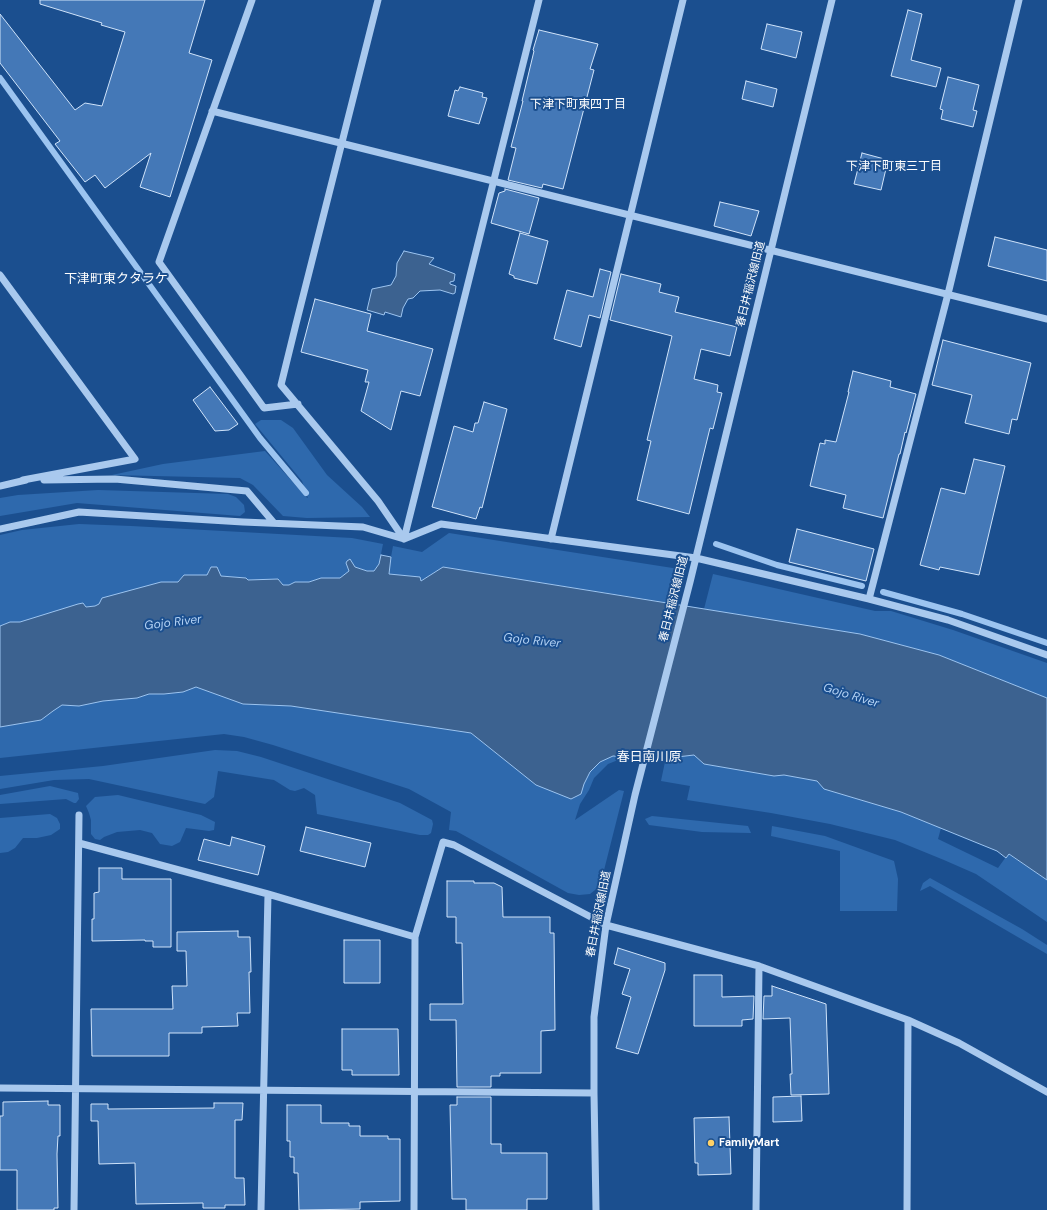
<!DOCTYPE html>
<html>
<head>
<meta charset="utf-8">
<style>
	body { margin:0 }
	canvas { display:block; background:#1b4f8f }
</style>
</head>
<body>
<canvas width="1047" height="1210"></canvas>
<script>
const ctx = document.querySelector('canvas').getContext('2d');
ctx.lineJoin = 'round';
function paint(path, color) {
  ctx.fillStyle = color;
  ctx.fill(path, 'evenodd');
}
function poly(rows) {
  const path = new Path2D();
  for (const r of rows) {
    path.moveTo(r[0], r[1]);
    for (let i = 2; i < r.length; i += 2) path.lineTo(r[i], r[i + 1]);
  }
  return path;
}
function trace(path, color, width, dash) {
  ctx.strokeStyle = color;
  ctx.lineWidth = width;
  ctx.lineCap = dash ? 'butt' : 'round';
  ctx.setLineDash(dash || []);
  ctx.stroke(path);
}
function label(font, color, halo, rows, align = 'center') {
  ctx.font = font + ' "DM Sans","Noto Sans JP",sans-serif';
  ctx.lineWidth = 4;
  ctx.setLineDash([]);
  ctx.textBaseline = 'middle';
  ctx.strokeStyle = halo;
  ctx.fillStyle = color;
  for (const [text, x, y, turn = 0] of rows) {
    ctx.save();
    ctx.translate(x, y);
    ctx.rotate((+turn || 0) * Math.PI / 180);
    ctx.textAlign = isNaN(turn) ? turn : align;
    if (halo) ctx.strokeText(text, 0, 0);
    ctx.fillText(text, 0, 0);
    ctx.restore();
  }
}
const green = poly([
	[261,420,281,420,293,428,327,475,362,507,370,517,307,518,283,516,253,485,240,478,112,475,163,464,265,451,306,497,308,498,302,481,255,424],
	[98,490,228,494,236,497,244,505,245,512,240,516,77,503,0,516,0,498,18,495],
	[79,524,131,526,352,538,383,544,379,564,374,571,367,571,355,567,340,578,321,578,309,582,295,582,289,585,283,585,278,579,248,580,246,578,207,575,184,575,178,582,161,582,99,604,95,606,86,607,20,622,10,622,0,626,0,535,22,530],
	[449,533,679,569,670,603,443,567,421,581,389,574,391,557,393,546,422,552],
	[713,574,875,611,891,611,953,630,1047,663,1047,698,939,655,860,634,704,609],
	[196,687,243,704,291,706,471,733,536,785,581,794,584,784,590,772,600,762,613,756,626,757,633,754,631,760,618,760,608,764,594,778,589,790,580,804,575,820,619,790,624,791,600,886,590,894,579,895,568,893,456,831,449,830,451,812,409,789,273,745,244,737,224,734,0,758,0,727,41,720,53,711,62,705,79,706,103,701,137,698,149,694,164,694,183,692],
	[215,750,237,751,261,757,400,803,432,820,433,824,431,833,428,835,420,835,317,814,315,795,304,788,295,791,290,790,274,780,218,771,214,797,205,804,89,779,54,780,0,789,0,776,103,766],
	[694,755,704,764,774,776,784,775,817,781,824,789,901,812,941,828,938,839,998,868,1008,854,1047,880,1047,922,976,874,944,860,895,840,830,824,771,813,687,800,690,786,661,781,666,757],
	[50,786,78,793,79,799,76,803,74,803,66,799,0,804,0,795],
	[118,795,201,815,215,822,214,830,209,831,194,829,186,828,180,842,172,846,160,844,152,833,140,830,117,832,104,837,100,840,95,839,91,834,91,820,89,813,86,806,95,797],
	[50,814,57,818,60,824,60,829,51,835,37,838,23,838,15,848,8,852,0,853,0,818],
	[652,816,748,826,751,833,702,832,649,825,645,819],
	[772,826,825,836,894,861,898,879,897,911,840,911,840,851,771,836],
	[930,878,1022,929,1047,945,1047,954,930,886,920,891,923,883]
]);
const water = poly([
	[404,251,434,258,429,264,455,274,454,281,450,282,450,284,456,286,455,293,453,294,440,290,420,291,413,298,408,299,403,308,401,317,385,312,384,315,367,310,372,289,391,285,396,276,397,263,404,251],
	[381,555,391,557,389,574,420,577,421,581,443,567,860,634,939,655,1047,698,1047,880,1009,854,1006,858,997,851,901,812,824,789,817,781,784,775,774,776,704,764,694,755,677,757,656,758,633,754,626,757,613,756,600,762,590,772,584,784,581,794,571,799,536,785,471,733,291,706,243,704,196,687,183,692,164,694,149,694,137,698,103,701,79,706,62,705,53,711,41,720,0,727,0,626,10,622,20,622,78,604,83,603,86,607,95,606,99,604,102,598,161,582,178,582,184,575,207,575,211,567,217,567,221,576,246,578,248,580,278,579,283,585,289,585,295,582,309,582,321,578,340,578,349,571,346,563,347,561,350,559,355,567,367,571,374,571,379,564,381,555]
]);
const stream = poly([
	[0,78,260,438,306,493],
	[716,544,777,565,862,586],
	[883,592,962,614,1047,643]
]);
const building = poly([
	[40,0,205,0,189,53,212,60,170,197,140,187,151,153,105,188,95,175,85,182,55,144,60,141,0,63,0,14,75,110,85,103,102,106,125,32,101,25,102,23,40,4,40,0],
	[908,10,922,14,911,60,941,68,936,87,891,76,908,10],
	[767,24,802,32,796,58,761,49,767,24],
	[539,30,598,44,590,69,594,70,563,189,543,184,542,188,508,180,516,148,511,147,523,101,522,101,534,51,533,50,539,30],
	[948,77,979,85,973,110,977,111,973,127,941,119,943,110,940,109,948,77],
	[746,81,777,89,773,107,742,99,746,81],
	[460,87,483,93,482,97,487,98,479,124,448,116,455,90,458,91,460,87],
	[862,153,888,160,881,190,854,184,862,153],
	[505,189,539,198,529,234,491,223,499,193,505,191,505,189],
	[720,202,759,211,751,236,714,226,720,202],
	[520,233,548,241,537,284,514,278,514,276,509,274,520,233],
	[995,237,1047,250,1047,281,988,266,995,237],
	[600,269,611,272,600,318,589,315,581,347,554,339,567,290,593,297,600,269],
	[621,274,661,284,659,292,679,297,675,312,737,327,730,356,701,349,694,379,718,385,717,392,722,393,713,429,710,428,689,514,637,500,651,441,647,440,672,336,610,320,621,274],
	[315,299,371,314,367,331,433,349,420,396,401,391,391,430,361,411,369,382,365,382,368,370,301,352,315,299],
	[943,340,1031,363,1017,420,1012,419,1009,434,965,423,972,395,932,385,943,340],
	[853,371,891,381,890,387,916,394,906,433,905,432,900,454,899,454,883,518,843,508,846,495,810,486,820,443,825,444,825,440,836,442,849,392,848,392,853,371],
	[210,387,238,424,229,430,215,431,193,400,210,387],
	[484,402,507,409,482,508,480,507,476,519,432,507,454,426,473,432,475,423,478,423,484,402],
	[974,459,1005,466,979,575,940,567,939,570,920,565,941,488,965,494,974,459],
	[797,529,874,549,866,581,789,562,797,529],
	[306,827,371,843,365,867,300,851,306,827],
	[232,837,265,846,258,875,198,860,204,839,230,846,232,837],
	[99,868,122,868,122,879,171,879,171,947,153,947,153,941,145,941,145,940,92,941,92,919,94,919,94,893,99,892,99,868],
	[447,881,474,881,474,883,494,883,502,887,503,917,550,917,550,933,554,933,555,1030,541,1031,541,1073,500,1073,500,1076,491,1076,491,1087,457,1087,456,1020,430,1020,430,1004,463,1004,462,943,456,943,456,917,447,917,447,881],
	[238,931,238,937,250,937,251,972,249,972,250,1013,237,1013,238,1026,202,1027,202,1033,169,1033,169,1056,92,1056,91,1009,173,1009,172,986,187,986,186,951,177,951,177,932,238,931],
	[344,940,380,940,380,983,344,983,344,940],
	[618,948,665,963,665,970,638,1054,616,1048,631,997,622,994,630,969,614,964,618,948],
	[694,975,722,975,722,997,754,996,753,1019,742,1020,742,1026,694,1026,694,975],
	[772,986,826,1004,829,1094,791,1095,790,1074,792,1074,790,1018,763,1019,764,996,772,996,772,986],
	[342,1029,398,1029,399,1075,352,1075,352,1070,342,1070,342,1029],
	[801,1096,802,1121,773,1122,773,1097,801,1096],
	[457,1097,491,1097,491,1144,501,1144,501,1153,547,1153,547,1199,527,1199,527,1210,466,1210,466,1199,452,1199,450,1105,457,1105,457,1097],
	[48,1101,48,1105,60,1105,60,1136,58,1136,57,1154,58,1208,54,1208,54,1210,17,1210,17,1170,0,1170,0,1116,3,1116,3,1102,48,1101],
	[214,1103,243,1103,242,1120,235,1120,235,1178,244,1178,245,1205,225,1205,225,1208,203,1208,203,1203,136,1204,135,1163,99,1164,98,1121,91,1121,91,1104,108,1104,108,1109,214,1108,214,1103],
	[287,1105,321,1105,321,1123,349,1123,349,1126,360,1126,360,1136,388,1136,388,1139,400,1139,400,1201,360,1202,360,1209,299,1210,298,1173,294,1173,294,1157,290,1157,290,1141,287,1141,287,1105],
	[729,1117,731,1174,698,1175,698,1163,695,1163,694,1118,729,1117]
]);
const minor = poly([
	[252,0,159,262,264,408,298,404],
	[378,0,296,324,281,385,378,501,404,539,539,0],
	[212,111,1047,319],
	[0,275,135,459,23,480],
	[44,480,115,479,247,491,274,523],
	[0,486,26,480],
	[0,529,79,512,243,522,363,527,404,539,441,524,696,558,869,599,948,620,1047,655],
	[551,539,683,0],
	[869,599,948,294,1019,0],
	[79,843,268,894,415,937],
	[0,1088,594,1093],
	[74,1210,79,815],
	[261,1210,268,894],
	[414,1210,415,937,443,842,454,845,606,925,759,966,908,1020,959,1043,1047,1092],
	[596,1210,594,1093,594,1017,606,925,635,795,690,582,832,0],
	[756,1210,759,966],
	[907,1210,908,1020]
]);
const markers = [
	[711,1143,4,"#ffd166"]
];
const streetNames = [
	["春日井稲沢線旧道",751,284,-76],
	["春日井稲沢線旧道",674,599,-76],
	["春日井稲沢線旧道",599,914,-79]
];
const poiNames = [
	["FamilyMart",719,1143]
];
const neighbourhoodNames = [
	["下津下町東四丁目",578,105],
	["下津下町東三丁目",894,167]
];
const waterNames = [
	["Gojo River",173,623,-7],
	["Gojo River",532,641,6],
	["Gojo River",851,696,17]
];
const quarterNames = [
	["下津町東クタラケ",116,280],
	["春日南川原",649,758]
];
paint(green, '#2e69ad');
paint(water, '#3c6290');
trace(water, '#9cc4f0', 1);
trace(stream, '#9cc4f0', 6);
paint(building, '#4478b7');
trace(building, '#cfe3fa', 1);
trace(minor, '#a9c9ee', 7);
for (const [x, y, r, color] of markers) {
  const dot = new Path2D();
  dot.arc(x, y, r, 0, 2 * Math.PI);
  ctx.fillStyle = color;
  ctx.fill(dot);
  trace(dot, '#1b4f8f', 1.5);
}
label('11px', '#fff', '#1b4f8f', streetNames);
label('bold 11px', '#fff', '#1b4f8f', poiNames, 'left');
label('12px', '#fff', '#1b4f8f', neighbourhoodNames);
label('italic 12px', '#b5d3f5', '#1b4f8f', waterNames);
label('13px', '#fff', '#1b4f8f', quarterNames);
</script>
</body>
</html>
